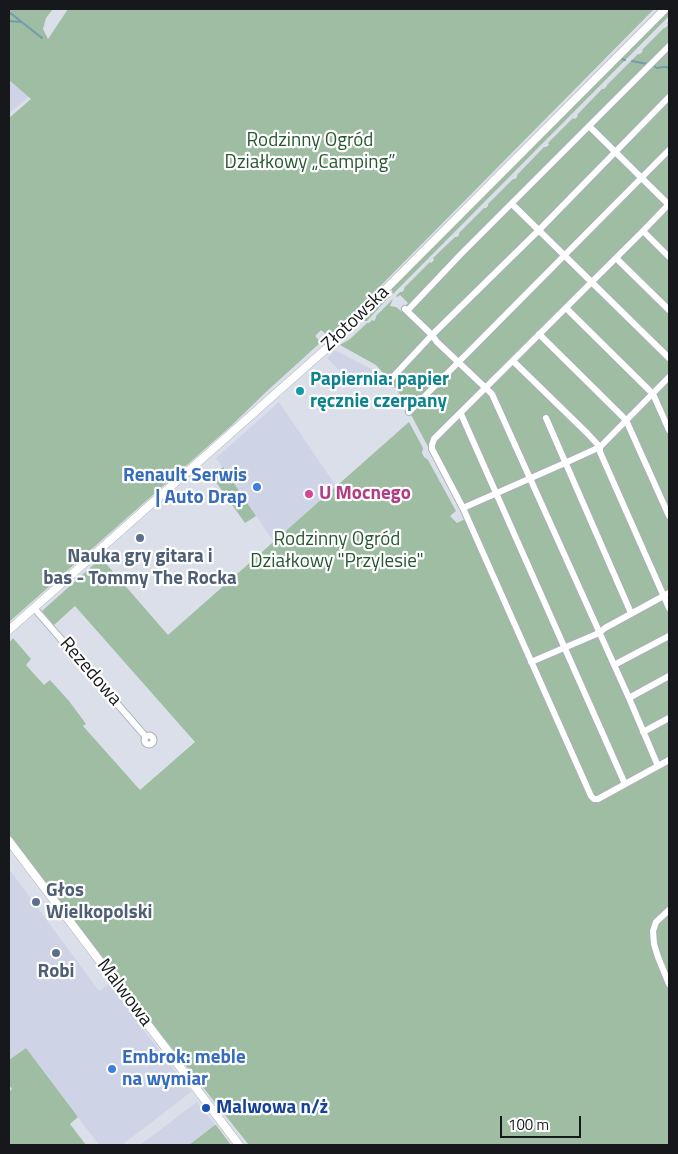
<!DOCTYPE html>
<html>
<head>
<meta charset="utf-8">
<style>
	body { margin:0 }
	#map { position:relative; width:678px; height:1154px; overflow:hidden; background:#dbdfea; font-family:"Titillium Web",sans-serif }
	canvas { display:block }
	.frame { position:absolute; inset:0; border:10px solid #17181c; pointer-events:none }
	.scale { position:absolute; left:500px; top:1116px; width:81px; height:22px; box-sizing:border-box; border:2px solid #17181c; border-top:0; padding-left:6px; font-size:15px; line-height:18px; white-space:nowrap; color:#17181c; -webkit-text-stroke:4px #fff; paint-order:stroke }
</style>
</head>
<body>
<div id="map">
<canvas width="678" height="1154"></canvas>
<div class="frame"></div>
<div class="scale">100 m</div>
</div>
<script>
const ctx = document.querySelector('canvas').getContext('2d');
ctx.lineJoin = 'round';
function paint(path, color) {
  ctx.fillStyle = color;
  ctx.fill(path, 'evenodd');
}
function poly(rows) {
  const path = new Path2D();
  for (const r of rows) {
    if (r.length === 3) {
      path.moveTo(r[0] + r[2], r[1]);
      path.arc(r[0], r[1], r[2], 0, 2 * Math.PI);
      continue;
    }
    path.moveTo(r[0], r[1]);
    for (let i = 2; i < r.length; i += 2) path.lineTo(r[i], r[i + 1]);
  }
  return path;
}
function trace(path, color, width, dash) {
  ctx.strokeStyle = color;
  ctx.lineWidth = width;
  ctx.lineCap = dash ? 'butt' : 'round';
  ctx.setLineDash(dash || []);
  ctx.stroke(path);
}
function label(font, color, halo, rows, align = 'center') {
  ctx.font = font + ' "Titillium Web",sans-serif';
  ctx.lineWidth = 4.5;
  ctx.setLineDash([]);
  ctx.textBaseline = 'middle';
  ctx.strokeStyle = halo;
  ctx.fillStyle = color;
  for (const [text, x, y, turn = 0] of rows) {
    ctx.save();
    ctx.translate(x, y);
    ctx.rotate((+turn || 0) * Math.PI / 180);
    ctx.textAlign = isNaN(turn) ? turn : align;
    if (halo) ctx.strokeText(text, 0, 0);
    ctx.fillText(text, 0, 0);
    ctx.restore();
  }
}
const built = poly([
	[9,80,29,97,9,113],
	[335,350,373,370,381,379,371,389,365,384,364,385,357,379,358,378,351,372,347,378,327,358],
	[279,402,336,486,274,542,216,458],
	[9,869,99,991,109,984,191,1092,122,1145,99,1145,26,1048,9,1060],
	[197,1102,215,1125,189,1145,140,1145]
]);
const green = poly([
	[9,9,53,9,46,18,43,29,48,39,68,9,654,9,330,337,321,330,315,336,321,342,267,391,231,426,9,622,9,118,31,99,9,80],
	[668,9,669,9,669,16,393,294,392,291,392,287],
	[669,22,669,975,662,958,656,960,669,990,669,1145,249,1145,147,1017,30,864,9,834,9,643,13,638,31,659,26,665,44,685,50,680,69,701,86,724,83,726,140,790,195,742,75,606,54,625,42,611,101,558,168,635,409,422,423,448,422,453,424,457,428,460,456,511,450,516,457,523,465,519,434,458,401,396,392,383,376,365,340,345,350,339,367,323,369,323,372,320,374,321,376,318,376,316,393,299,390,306,396,307,402,312,406,307,405,306,408,303,400,295,397,297,396,296,400,292,402,292,404,290,404,288,430,262,431,263,434,260,433,258,455,237,457,237,459,235,459,233,484,208,486,208,488,206,488,204,513,179,515,179,517,177,517,175,544,147,546,147,549,145,548,143,573,118,575,119,578,116,577,115,602,89,604,89,607,86,607,85,638,54,640,54,643,51,642,50,664,28,665,28,668,25,667,23],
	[387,295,390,296,367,321,364,321,361,318,384,296],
	[223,467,256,516,245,523,211,475],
	[26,1048,78,1117,70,1124,86,1145,9,1145,9,1092,12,1089,9,1085,9,1060],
	[216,1125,231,1145,189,1145,215,1125]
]);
const stream = poly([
	[9,12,42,38],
	[9,21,21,22],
	[622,59,625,60],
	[632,61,647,64],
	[652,65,657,68,664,67,667,67,669,69]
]);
const minor = poly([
	[589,126,669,205],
	[512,204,669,358],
	[669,204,643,231,434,439,432,445,432,449,463,508,591,796,594,799,598,799,669,760],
	[643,231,669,257],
	[616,258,669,310],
	[566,308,653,394,669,430],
	[405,309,432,335,437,342,492,394,629,698,658,766],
	[407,311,461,254,669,46],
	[539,334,626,420,669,516],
	[513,361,587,433,600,447,600,452,669,608],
	[390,380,432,335,539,230,669,97],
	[409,412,669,150],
	[461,414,625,784],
	[546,418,631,613],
	[463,508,565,463,600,447,669,377],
	[34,608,146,737],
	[531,662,599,633,605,628,669,593],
	[614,665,669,636],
	[629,698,669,676],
	[643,732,669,718],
	[149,740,4.5],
	[669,910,656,922,653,931,654,944,658,957,669,984]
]);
const tertiary = poly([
	[9,630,327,348,665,9],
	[9,841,239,1145]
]);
const markers = [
	[300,391,5,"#0f9aa8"],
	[257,487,5,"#3f7fe0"],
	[309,494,5,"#d1479c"],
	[140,538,5,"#5c6f8a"],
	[36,902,5,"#5c6f8a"],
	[56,953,5,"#5c6f8a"],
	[112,1069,5,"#3f7fe0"],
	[206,1108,5,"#1a4fb4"]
];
const parkNames = [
	["Rodzinny Ogród",310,141],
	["Działkowy „Camping”",310,163],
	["Rodzinny Ogród",337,540],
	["Działkowy \"Przylesie\"",337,562]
];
const streetNames = [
	["Złotowska",356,319,-44],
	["Rezedowa",90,672,49],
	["Malwowa",124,993,53]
];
const cultureNames = [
	["Papiernia: papier",310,380],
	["ręcznie czerpany",310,402]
];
const shopNames = [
	["Renault Serwis",247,476],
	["| Auto Drap",247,498],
	["Embrok: meble",122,1058,"left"],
	["na wymiar",122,1080,"left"]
];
const hotelNames = [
	["U Mocnego",319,494]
];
const serviceNames = [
	["Nauka gry gitara i",140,557],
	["bas - Tommy The Rocka",140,579],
	["Głos",46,891,"left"],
	["Wielkopolski",46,913,"left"],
	["Robi",56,972]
];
const transitNames = [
	["Malwowa n/ż",216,1108]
];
paint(built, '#ced4e6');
paint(green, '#9fbda2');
trace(stream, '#719cad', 2);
trace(minor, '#acafba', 8);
trace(tertiary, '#acafba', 9);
trace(minor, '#fff', 6);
trace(tertiary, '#fff', 8);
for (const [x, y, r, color] of markers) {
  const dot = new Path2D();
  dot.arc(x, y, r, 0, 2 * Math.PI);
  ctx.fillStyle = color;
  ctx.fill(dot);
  trace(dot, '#fff', 2);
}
label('19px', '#275730', '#fff', parkNames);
label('19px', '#17181c', '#fff', streetNames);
label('bold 19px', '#0d838f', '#fff', cultureNames, 'left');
label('bold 19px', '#366cbe', '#fff', shopNames, 'right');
label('bold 19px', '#b23c85', '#fff', hotelNames, 'left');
label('bold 19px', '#4e5e75', '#fff', serviceNames);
label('bold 19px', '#164399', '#fff', transitNames, 'left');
</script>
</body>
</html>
